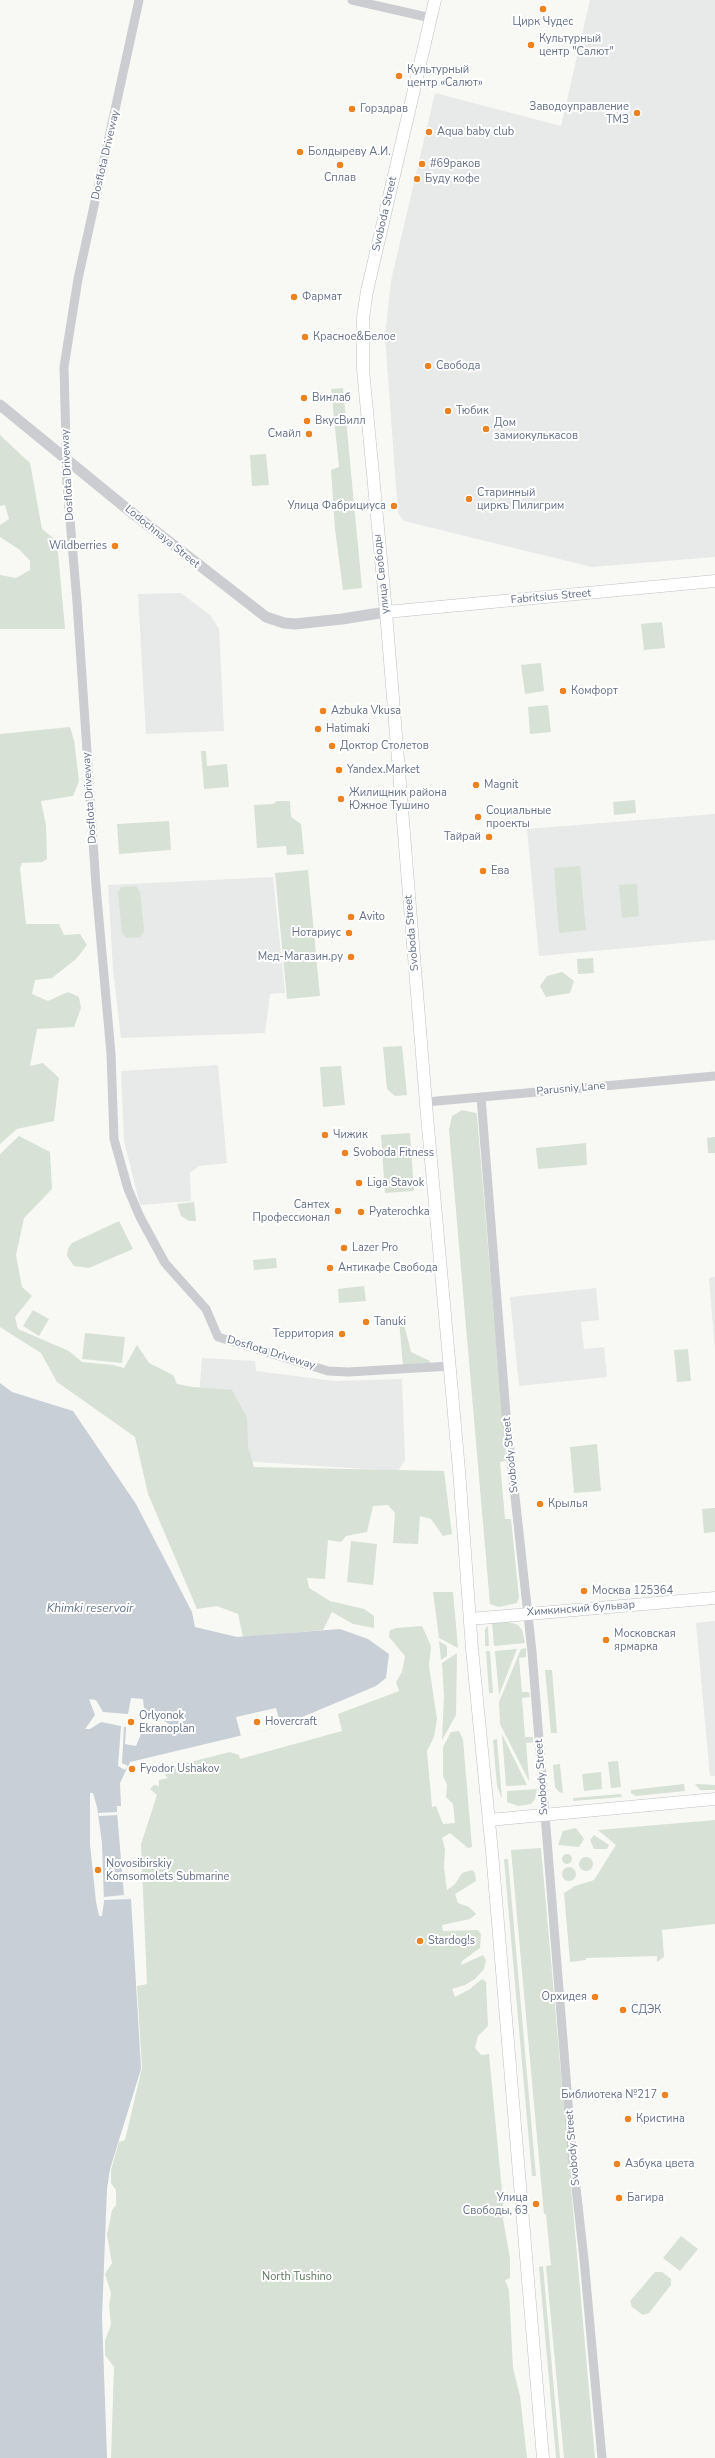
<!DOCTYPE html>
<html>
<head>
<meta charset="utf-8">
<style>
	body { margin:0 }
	canvas { display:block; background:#f8f8f5 }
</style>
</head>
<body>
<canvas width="715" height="2458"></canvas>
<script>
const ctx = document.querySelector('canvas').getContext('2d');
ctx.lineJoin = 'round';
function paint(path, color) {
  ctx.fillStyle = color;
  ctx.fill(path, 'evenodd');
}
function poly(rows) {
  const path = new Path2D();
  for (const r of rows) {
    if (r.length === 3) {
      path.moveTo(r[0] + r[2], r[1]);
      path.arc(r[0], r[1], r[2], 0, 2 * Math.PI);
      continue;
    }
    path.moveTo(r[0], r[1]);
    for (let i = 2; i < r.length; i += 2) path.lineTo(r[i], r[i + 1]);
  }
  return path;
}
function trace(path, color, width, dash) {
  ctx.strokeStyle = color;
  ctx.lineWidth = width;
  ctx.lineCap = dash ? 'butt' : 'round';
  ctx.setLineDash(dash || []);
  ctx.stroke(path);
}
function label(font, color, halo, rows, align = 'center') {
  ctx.font = font + ' "Nunito Sans",sans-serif';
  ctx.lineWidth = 4;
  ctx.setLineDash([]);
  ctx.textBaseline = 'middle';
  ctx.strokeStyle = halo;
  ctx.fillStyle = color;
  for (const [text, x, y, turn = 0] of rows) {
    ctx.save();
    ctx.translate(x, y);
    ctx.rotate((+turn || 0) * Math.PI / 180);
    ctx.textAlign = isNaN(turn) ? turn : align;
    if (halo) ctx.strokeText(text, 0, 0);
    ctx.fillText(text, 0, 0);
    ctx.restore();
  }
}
const built = poly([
	[590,0,715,0,715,557,592,567,404,521,398,513,385,336,391,281,435,93,561,126],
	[181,593,210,615,219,629,224,731,146,734,138,594],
	[715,814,715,940,539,956,527,829],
	[273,877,285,993,270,994,265,1033,121,1038,113,970,108,885],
	[218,1065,227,1163,199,1166,190,1173,191,1201,140,1205,124,1141,121,1071],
	[715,1277,715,1351,709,1278],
	[596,1288,599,1320,581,1322,584,1349,604,1347,607,1377,519,1386,510,1297],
	[202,1358,255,1361,256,1371,334,1381,402,1379,405,1460,398,1471,194,1458],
	[715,1621,715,1776,710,1776,696,1623]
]);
const green = poly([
	[343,388,362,588,343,590,335,529,331,470,339,467,331,389],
	[0,435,30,463,42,529,57,541,65,629,0,629,0,575,16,578,30,570,30,561,20,550,0,537,0,525,9,519,5,505,0,506],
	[266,454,269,485,252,486,250,455],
	[662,622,665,648,644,650,641,624],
	[541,663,544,691,525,694,521,665],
	[548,705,551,732,530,734,528,707],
	[70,727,74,740,79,781,73,796,41,801,46,825,47,859,42,862,22,863,20,868,26,924,59,924,64,935,80,934,87,945,76,959,52,978,35,980,32,994,48,1001,68,992,79,997,81,1008,74,1027,37,1029,30,1066,43,1063,59,1078,54,1121,17,1129,0,1144,0,734],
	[201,751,206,751,207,766,227,764,229,787,204,789],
	[635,800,636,813,614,815,613,802],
	[277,801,290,801,291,817,301,824,304,854,287,855,286,846,257,848,254,805,273,804],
	[169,821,171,850,119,854,117,824],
	[580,866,586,930,559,933,554,868],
	[308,870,320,996,287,999,275,873],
	[637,884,639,916,622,918,619,885],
	[136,886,140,891,144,931,141,937,127,938,122,933,118,893,121,887],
	[593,958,594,973,578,974,577,959],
	[562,972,574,981,570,993,546,997,540,986,547,976],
	[402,1046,407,1095,395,1096,387,1089,383,1047],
	[341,1066,345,1105,323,1107,320,1067],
	[462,1110,476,1113,477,1116,506,1461,500,1462,505,1519,511,1519,519,1597,517,1603,499,1607,490,1604,449,1130,452,1116],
	[410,1133,414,1191,385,1193,381,1135],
	[19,1136,50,1152,52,1189,24,1218,16,1255,22,1287,32,1296,15,1317,18,1329,69,1351,82,1362,113,1365,124,1368,137,1345,149,1363,173,1375,177,1384,193,1387,232,1390,247,1418,248,1447,254,1467,444,1471,452,1534,443,1536,431,1519,420,1516,418,1544,393,1543,395,1513,388,1505,373,1506,367,1532,346,1536,341,1542,328,1540,325,1579,307,1578,309,1588,330,1601,364,1609,374,1616,374,1628,353,1624,332,1612,323,1630,243,1637,238,1614,217,1606,197,1609,148,1494,135,1437,57,1382,41,1353,0,1327,0,1154],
	[715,1137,715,1153,708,1153,707,1138],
	[586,1143,587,1165,538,1169,536,1148],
	[194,1202,196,1221,189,1221,181,1216,177,1204],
	[119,1221,133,1249,89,1268,74,1266,67,1256,68,1249,72,1243],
	[276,1258,277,1268,254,1270,253,1260],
	[364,1286,366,1301,339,1303,338,1289],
	[33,1310,49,1319,39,1336,23,1326],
	[399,1320,403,1320,411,1352,430,1361,430,1363,403,1366],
	[85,1333,125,1337,122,1363,82,1359],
	[688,1349,691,1381,677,1382,674,1350],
	[597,1444,601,1491,574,1493,570,1447],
	[715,1508,715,1532,704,1533,702,1509],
	[351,1541,377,1544,373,1585,347,1582],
	[433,1592,453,1592,458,1648,439,1638],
	[509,1622,518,1625,522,1630,525,1643,494,1646,492,1623],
	[422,1626,431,1646,429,1666,437,1719,434,1737,427,1751,432,1807,436,1806,443,1824,455,1823,453,1804,446,1797,447,1785,443,1776,443,1747,451,1732,459,1731,463,1740,472,1847,468,1848,450,1833,442,1838,445,1849,444,1868,447,1890,455,1884,462,1873,472,1870,475,1873,476,1881,455,1894,458,1903,469,1907,476,1914,470,1919,442,1925,443,1931,478,1930,481,1934,480,1948,462,1961,461,1965,483,1955,486,1960,484,1969,475,1979,465,1985,452,1989,455,1997,470,1989,482,1979,486,1982,488,2026,478,2036,475,2048,481,2055,489,2054,504,2212,503,2219,510,2258,510,2278,505,2280,509,2290,513,2368,520,2396,527,2458,111,2458,114,2367,105,2355,105,2340,111,2325,109,2305,111,2293,105,2274,112,2263,107,2235,112,2210,116,2205,116,2190,111,2183,111,2170,119,2142,125,2140,142,2068,137,1986,147,1984,141,1844,157,1795,150,1789,154,1785,159,1786,159,1780,168,1778,165,1775,170,1767,230,1752,239,1755,240,1759,342,1731,338,1714,399,1691,396,1682,402,1672,405,1656,389,1637,390,1630,396,1628],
	[488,1626,489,1646,485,1646,485,1629],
	[439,1641,447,1646,447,1656,441,1660],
	[526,1648,526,1657,519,1658,522,1692,529,1692,530,1697,522,1698,525,1737,533,1737,533,1742,526,1743,529,1781,500,1724,499,1702,521,1649],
	[517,1649,499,1695,495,1651],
	[486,1651,490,1651,493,1693,489,1693],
	[457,1653,456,1715,442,1740,444,1696,442,1663],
	[545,1670,552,1670,557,1733,551,1733],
	[502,1734,527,1785,506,1786],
	[497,1739,502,1799,497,1786,493,1740],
	[618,1761,621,1787,611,1788,608,1762],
	[560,1764,560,1765,563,1793,559,1792,555,1787,553,1765],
	[601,1772,602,1789,584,1791,582,1774],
	[684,1784,685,1791,636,1796,631,1793,631,1790],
	[695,1784,715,1785,715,1790,700,1790],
	[537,1789,535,1799,531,1804,518,1806,507,1802,507,1791],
	[621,1794,622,1797,573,1801,573,1798],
	[715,1820,715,1924,662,1930,664,1957,657,1962,657,1956,586,1958,586,1960,570,1962,564,1893,575,1886,594,1880,616,1845,598,1830],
	[576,1828,584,1839,579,1847,558,1845,563,1831],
	[594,1835,609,1845,607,1849,594,1849,590,1840],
	[541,1848,595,2458,564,2458,546,2266,551,2265,546,2214,544,2214,511,1850],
	[567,1859,5],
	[586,1864,7],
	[504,1859,508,1859,536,2176,532,2176],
	[569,1874,7],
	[681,2236,698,2249,680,2271,663,2258],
	[543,2266,560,2458,556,2458,539,2267],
	[655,2272,662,2272,671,2279,671,2285,649,2313,643,2315,632,2307,630,2301]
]);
const water = poly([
	[0,1383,12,1392,73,1411,136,1504,192,1612,195,1627,237,1637,340,1629,368,1639,389,1654,386,1678,376,1686,281,1726,130,1762,120,1783,121,1806,117,1806,117,1812,124,1895,131,1899,141,2069,110,2169,107,2189,102,2317,107,2458,0,2458],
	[131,1698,143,1699,145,1718,164,1721,171,1725,170,1728,163,1730,143,1729,136,1746,125,1744,126,1727,101,1722,90,1729,85,1729,95,1715,89,1699,96,1700,103,1712,128,1714],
	[90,1793,93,1793,97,1807,102,1843,104,1902,102,1916,99,1916,96,1902,90,1844]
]);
const pier = poly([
	[276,1708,281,1726,241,1736,236,1717],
	[121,1726,124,1726,122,1763,128,1766,125,1770,118,1766],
	[117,1812,118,1815,99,1816,98,1813],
	[124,1895,131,1899,104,1900,104,1897]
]);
const minor = poly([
	[139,0,78,279,64,367,67,484,77,602,96,886,111,1054,114,1139,128,1189,140,1217,165,1263,206,1309,218,1337,328,1371,348,1372,451,1366],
	[352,0,431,18],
	[481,1097,506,1414,532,1652,572,2152,584,2259,602,2458],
	[426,1102,715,1076]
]);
const tertiary = poly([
	[0,405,126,508,266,617,284,623,295,624,342,619,386,612]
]);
const secondary = poly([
	[435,0,367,291,363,318,363,369,386,612,427,1116,459,1470,472,1649,492,1852,543,2458],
	[386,612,715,581],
	[470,1619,715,1598],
	[489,1820,715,1799]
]);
const markers = [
	[543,9,4,"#ee8220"],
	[531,45,4,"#ee8220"],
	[399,76,4,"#ee8220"],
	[352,109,4,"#ee8220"],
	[637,113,4,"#ee8220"],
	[429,132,4,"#ee8220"],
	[300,152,4,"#ee8220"],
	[422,164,4,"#ee8220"],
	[340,165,4,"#ee8220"],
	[417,179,4,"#ee8220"],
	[294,297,4,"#ee8220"],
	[305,337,4,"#ee8220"],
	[428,366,4,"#ee8220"],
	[304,398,4,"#ee8220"],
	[448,411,4,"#ee8220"],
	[307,421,4,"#ee8220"],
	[486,429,4,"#ee8220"],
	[309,434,4,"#ee8220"],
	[469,499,4,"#ee8220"],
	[394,506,4,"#ee8220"],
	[115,546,4,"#ee8220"],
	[563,691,4,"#ee8220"],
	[323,711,4,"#ee8220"],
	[318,729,4,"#ee8220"],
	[332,746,4,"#ee8220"],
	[339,770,4,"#ee8220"],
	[476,785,4,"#ee8220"],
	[341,799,4,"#ee8220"],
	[478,817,4,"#ee8220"],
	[489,837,4,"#ee8220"],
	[483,871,4,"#ee8220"],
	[351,917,4,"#ee8220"],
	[349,933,4,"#ee8220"],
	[351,957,4,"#ee8220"],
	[325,1135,4,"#ee8220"],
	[345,1153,4,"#ee8220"],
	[359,1183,4,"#ee8220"],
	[338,1211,4,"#ee8220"],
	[361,1212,4,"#ee8220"],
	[344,1248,4,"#ee8220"],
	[330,1268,4,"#ee8220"],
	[366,1322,4,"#ee8220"],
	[342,1334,4,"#ee8220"],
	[540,1504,4,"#ee8220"],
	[584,1591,4,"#ee8220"],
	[606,1640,4,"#ee8220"],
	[131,1722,4,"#ee8220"],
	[257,1722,4,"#ee8220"],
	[132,1769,4,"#ee8220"],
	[98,1870,4,"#ee8220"],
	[420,1941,4,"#ee8220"],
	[595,1997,4,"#ee8220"],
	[623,2010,4,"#ee8220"],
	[665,2095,4,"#ee8220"],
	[628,2119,4,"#ee8220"],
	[617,2164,4,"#ee8220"],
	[619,2198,4,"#ee8220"],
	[536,2204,4,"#ee8220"]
];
const poiNames = [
	["Цирк Чудес",543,22,"center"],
	["Культурный",539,39],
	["центр \"Салют\"",539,52],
	["Культурный",407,70],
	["центр «Салют»",407,83],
	["Заводоуправление",629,107,"right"],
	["ТМЗ",629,120,"right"],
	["Горздрав",360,109],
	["Aqua baby club",437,132],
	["Болдыреву А.И.",308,152],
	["#69раков",430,164],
	["Сплав",340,178,"center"],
	["Буду кофе",425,179],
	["Фармат",302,297],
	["Красное&Белое",313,337],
	["Свобода",436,366],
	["Винлаб",312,398],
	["Тюбик",456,411],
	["ВкусВилл",315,421],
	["Дом",494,423],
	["замиокулькасов",494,436],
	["Смайл",301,434,"right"],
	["Старинный",477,493],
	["циркъ Пилигрим",477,506],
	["Улица Фабрициуса",386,506,"right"],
	["Wildberries",107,546,"right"],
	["Комфорт",571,691],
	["Azbuka Vkusa",331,711],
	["Hatimaki",326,729],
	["Доктор Столетов",340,746],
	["Yandex.Market",347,770],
	["Magnit",484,785],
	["Жилищник района",349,793],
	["Южное Тушино",349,806],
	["Социальные",486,811],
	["проекты",486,824],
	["Тайрай",481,837,"right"],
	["Ева",491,871],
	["Avito",359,917],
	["Нотариус",341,933,"right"],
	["Мед-Магазин.ру",343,957,"right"],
	["Чижик",333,1135],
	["Svoboda Fitness",353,1153],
	["Liga Stavok",367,1183],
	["Сантех",330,1205,"right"],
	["Профессионал",330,1218,"right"],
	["Pyaterochka",369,1212],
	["Lazer Pro",352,1248],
	["Антикафе Свобода",338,1268],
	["Tanuki",374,1322],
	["Территория",334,1334,"right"],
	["Крылья",548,1504],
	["Москва 125364",592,1591],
	["Московская",614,1634],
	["ярмарка",614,1647],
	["Orlyonok",139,1716],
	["Ekranoplan",139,1729],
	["Hovercraft",265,1722],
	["Fyodor Ushakov",140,1769],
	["Novosibirskiy",106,1864],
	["Komsomolets Submarine",106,1877],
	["Stardog!s",428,1941],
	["Орхидея",587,1997,"right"],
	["СДЭК",631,2010],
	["Библиотека №217",657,2095,"right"],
	["Кристина",636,2119],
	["Азбука цвета",625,2164],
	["Улица",528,2198,"right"],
	["Свободы, 63",528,2211,"right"],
	["Багира",627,2198]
];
const streetNames = [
	["Dosflota Driveway",106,155,-77],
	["Svoboda Street",385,214,-77],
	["Dosflota Driveway",68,475,-93],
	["Lodochnaya Street",162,537,39],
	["улица Свободы",382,574,-96],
	["Fabritsius Street",551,597,-5],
	["Dosflota Driveway",90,798,-94],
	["Svoboda Street",412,933,-95],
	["Parusniy Lane",571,1089,-5],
	["Dosflota Driveway",271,1353,17],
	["Svobody Street",511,1455,-96],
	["Химкинский бульвар",581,1609,-4],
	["Svobody Street",542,1777,-94],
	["Svobody Street",573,2148,-95]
];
const parkNames = [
	["North Tushino",297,2277]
];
const waterNames = [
	["Khimki reservoir",90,1609]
];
paint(built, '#e8e9e9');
paint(green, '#d8e1d6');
paint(water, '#c8cfd6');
paint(pier, '#f8f8f5');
trace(secondary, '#bfc1c7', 13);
trace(minor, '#cbcdd1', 9);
trace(tertiary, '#cbcdd1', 11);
trace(secondary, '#fff', 12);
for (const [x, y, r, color] of markers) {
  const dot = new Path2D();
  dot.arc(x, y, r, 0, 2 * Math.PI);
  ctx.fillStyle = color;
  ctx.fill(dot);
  trace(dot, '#fff', 1.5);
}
label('11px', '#657088', '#fff', poiNames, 'left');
label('11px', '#657088', '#fff', streetNames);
label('11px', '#617a62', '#fff', parkNames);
label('italic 12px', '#66788b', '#fff', waterNames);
</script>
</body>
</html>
